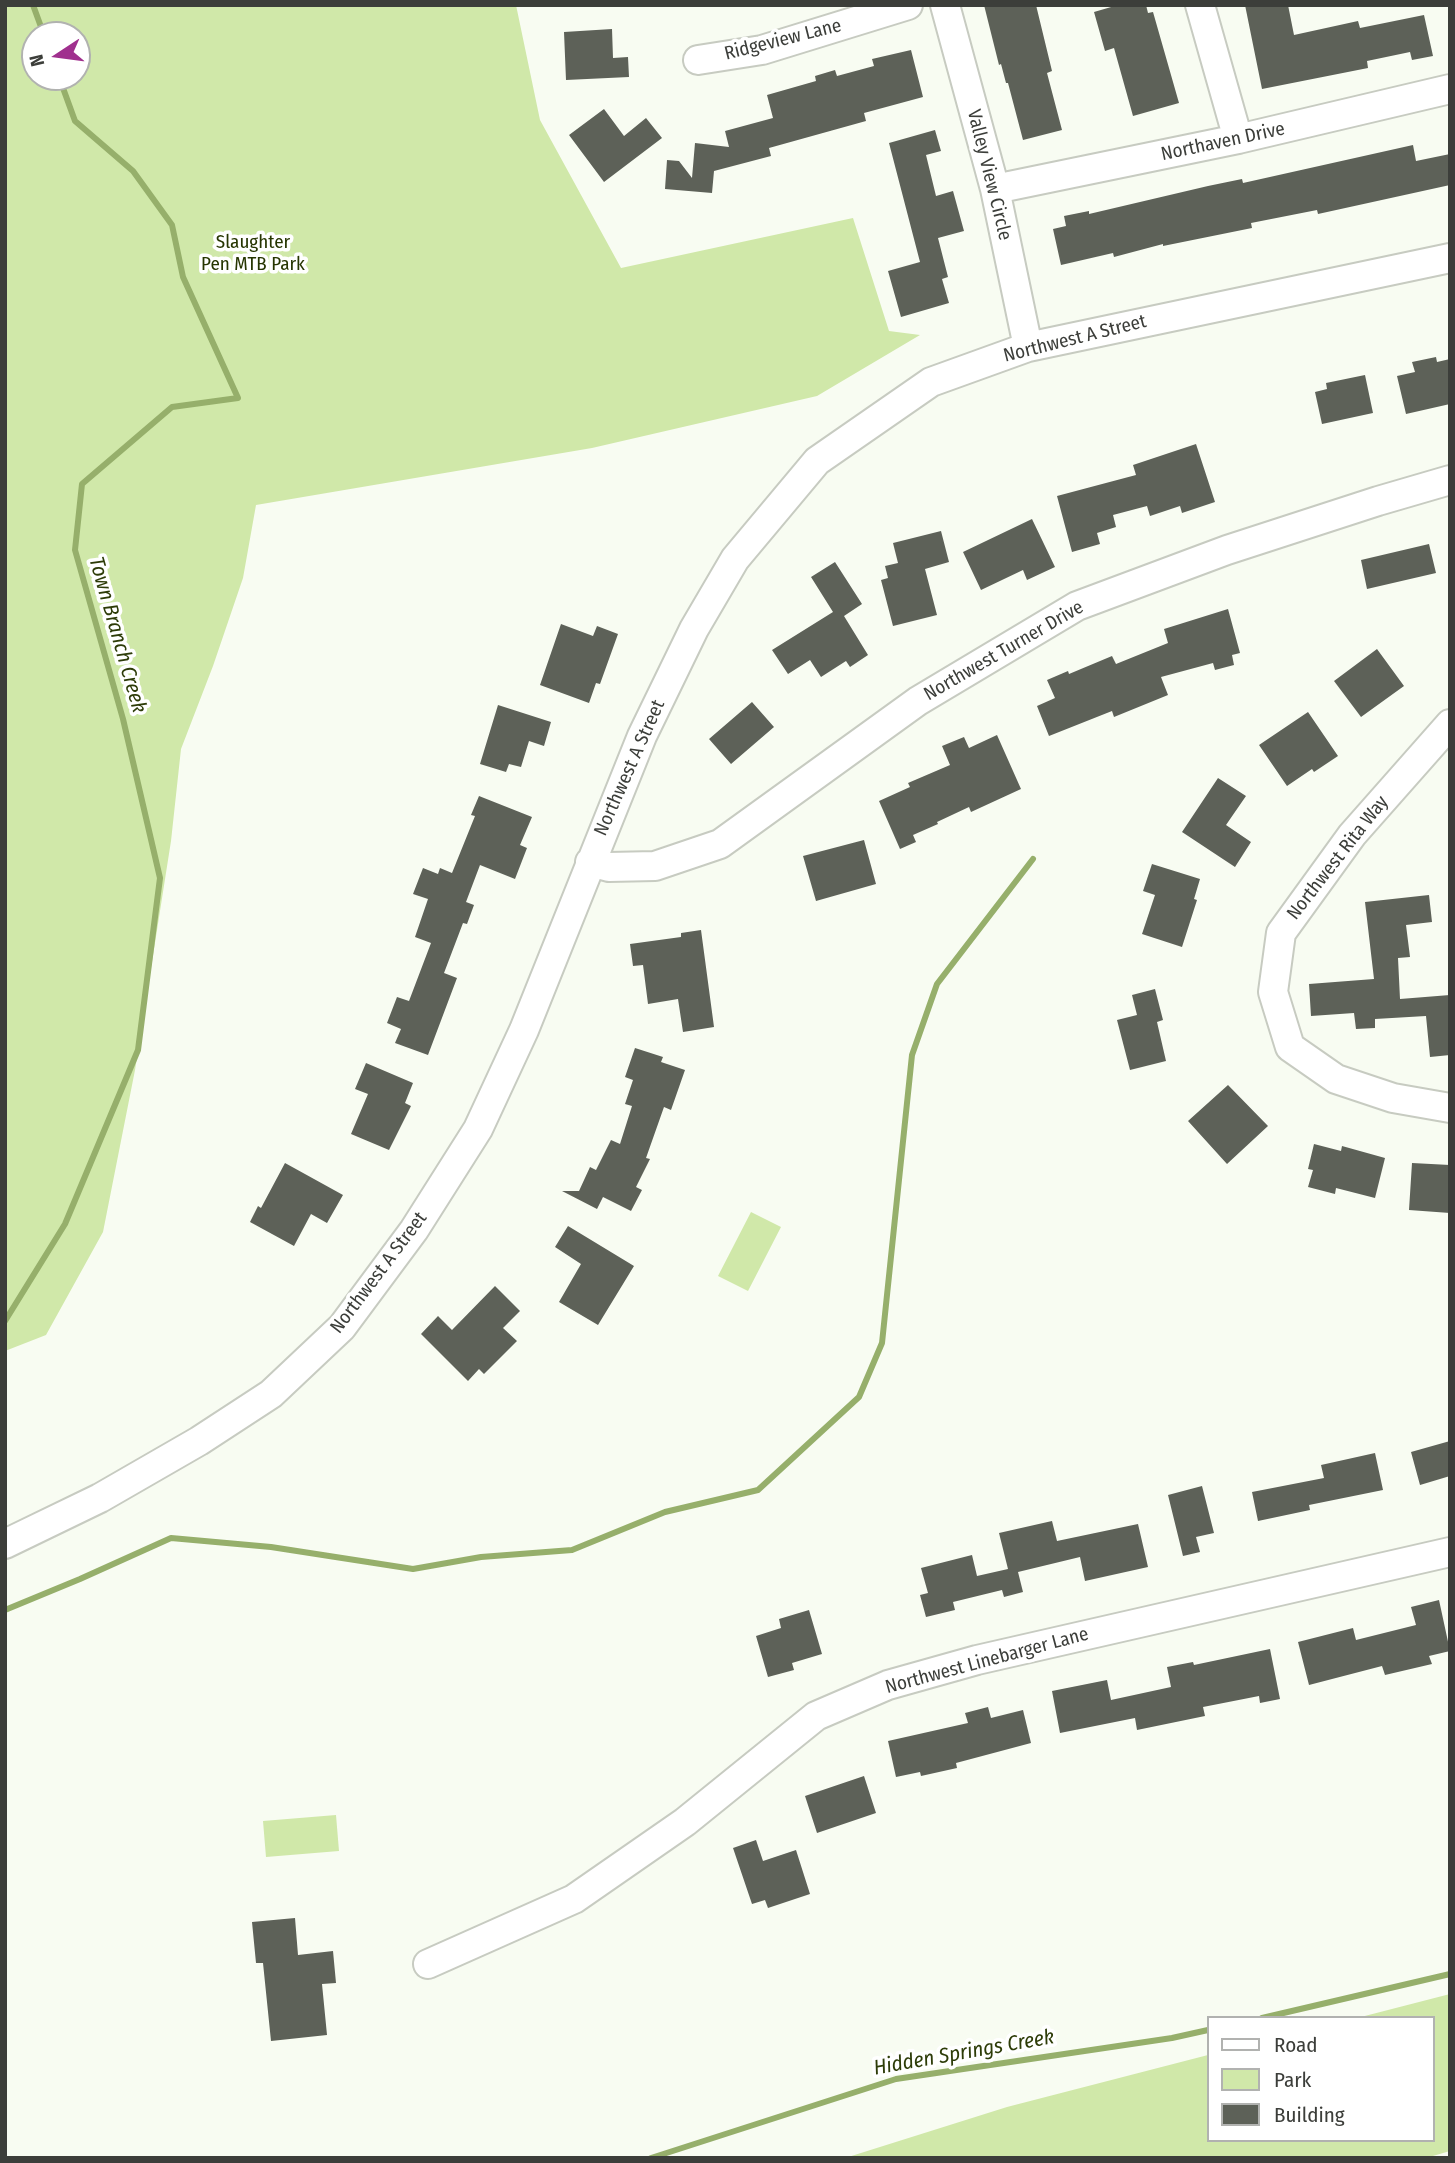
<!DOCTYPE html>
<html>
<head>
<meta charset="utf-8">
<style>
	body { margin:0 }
	#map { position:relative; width:1455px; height:2163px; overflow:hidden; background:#f8fcf2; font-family:"Fira Sans Condensed",sans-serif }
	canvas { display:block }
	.frame { position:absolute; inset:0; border:7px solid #3c3e3a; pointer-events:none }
	.legend { position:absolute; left:1207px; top:2016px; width:228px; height:126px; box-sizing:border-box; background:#fff; border:2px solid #b1b2b0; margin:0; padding:9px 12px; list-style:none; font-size:21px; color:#3c3e3a }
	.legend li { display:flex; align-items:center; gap:14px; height:35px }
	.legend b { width:35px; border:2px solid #b1b2b0 }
	.north { position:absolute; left:21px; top:21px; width:70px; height:70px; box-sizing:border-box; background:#fff; border:2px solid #b1b2b0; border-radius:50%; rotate:257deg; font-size:19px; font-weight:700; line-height:28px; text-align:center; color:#3c3e3a }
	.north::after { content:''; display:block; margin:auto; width:24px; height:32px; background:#a0308e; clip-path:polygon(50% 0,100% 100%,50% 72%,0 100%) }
</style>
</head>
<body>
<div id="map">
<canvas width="1455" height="2163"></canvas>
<div class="frame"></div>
<ul class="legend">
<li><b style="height:9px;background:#fff"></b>Road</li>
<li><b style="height:19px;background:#d0e8a9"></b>Park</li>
<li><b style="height:19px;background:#5d6158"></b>Building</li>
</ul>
<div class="north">N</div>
</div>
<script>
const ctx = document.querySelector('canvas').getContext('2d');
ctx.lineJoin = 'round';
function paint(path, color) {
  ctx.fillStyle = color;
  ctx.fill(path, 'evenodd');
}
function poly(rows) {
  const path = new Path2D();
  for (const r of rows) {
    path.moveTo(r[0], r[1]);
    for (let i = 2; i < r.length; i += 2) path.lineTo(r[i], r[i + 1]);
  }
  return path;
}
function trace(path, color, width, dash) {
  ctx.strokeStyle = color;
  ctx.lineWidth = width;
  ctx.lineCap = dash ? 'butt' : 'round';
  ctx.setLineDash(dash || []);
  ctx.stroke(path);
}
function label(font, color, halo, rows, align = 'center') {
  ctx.font = font + ' "Fira Sans Condensed",sans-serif';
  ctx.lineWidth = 7;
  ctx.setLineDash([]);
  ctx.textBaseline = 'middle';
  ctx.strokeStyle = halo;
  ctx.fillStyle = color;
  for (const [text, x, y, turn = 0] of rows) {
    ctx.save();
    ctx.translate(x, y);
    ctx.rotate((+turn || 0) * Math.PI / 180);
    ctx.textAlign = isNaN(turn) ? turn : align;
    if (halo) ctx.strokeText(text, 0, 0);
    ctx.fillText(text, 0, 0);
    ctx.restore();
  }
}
const green = poly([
	[5,5,516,5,540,120,621,268,853,218,889,331,920,335,817,396,592,448,256,505,243,578,213,666,181,749,171,841,135,1070,103,1232,46,1335,5,1351],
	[35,35,77,35,77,77,35,77],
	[751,1212,781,1227,748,1291,718,1276],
	[336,1815,339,1851,266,1857,263,1821],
	[1450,1994,1450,2151,1426,2158,845,2158,1007,2107,1208,2055,1208,2140,1432,2140,1432,2018,1357,2018]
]);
const stream = poly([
	[33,5,44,35],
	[5,1321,65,1224,138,1050,160,878,123,719,75,550,82,484,172,407,238,398,183,277,172,225,133,171,75,121,59,77],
	[5,1610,80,1579,171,1538,271,1547,413,1569,481,1557,572,1550,665,1512,758,1490,859,1397,882,1343,912,1055,937,984,1033,859],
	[1262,2018,1450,1974],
	[651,2158,896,2079,1172,2038,1208,2030]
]);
const building = poly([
	[984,5,1036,5,1052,71,1047,73,1062,130,1023,140,1008,83,1006,83,1001,64,999,65],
	[1118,5,1146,5,1148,13,1153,12,1179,103,1133,116,1114,48,1105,51,1094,12],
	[1245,5,1288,5,1294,35,1358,21,1360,28,1424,15,1433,56,1412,60,1410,52,1367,61,1368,68,1262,89],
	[612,29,613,58,628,57,629,77,566,80,564,32],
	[911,50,923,97,864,113,866,121,769,148,771,156,714,171,712,193,665,189,667,160,679,161,692,178,695,143,729,147,725,131,773,118,767,95,816,81,815,76,835,70,837,76,874,66,872,59],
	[604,109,624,136,646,118,662,138,604,182,569,135],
	[935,130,941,151,926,155,936,196,953,191,964,231,938,238,948,277,942,279,949,303,901,317,888,271,920,262,889,143],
	[1413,145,1416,161,1450,154,1450,185,1318,214,1317,210,1251,223,1252,228,1163,246,1163,244,1114,257,1113,253,1061,265,1053,229,1066,226,1064,216,1089,211,1089,214,1208,186,1242,179,1243,183],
	[1436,357,1437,362,1450,359,1450,404,1406,414,1397,376,1415,372,1412,362],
	[1365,375,1373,413,1322,424,1315,392,1327,389,1326,383],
	[1196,444,1215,502,1182,513,1180,506,1150,516,1147,506,1113,515,1116,527,1097,533,1100,544,1072,552,1057,496,1136,475,1133,465],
	[1032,519,1055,567,1027,580,1023,570,981,590,963,552],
	[941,531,949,562,925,569,937,615,893,626,881,580,888,578,885,566,898,563,893,543],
	[1429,544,1436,573,1367,589,1361,560],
	[835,562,862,604,844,616,868,655,850,667,846,661,821,677,810,660,788,674,772,650,833,612,811,577],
	[1228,609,1240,653,1232,655,1234,665,1215,670,1213,663,1161,677,1168,695,1114,717,1112,711,1049,736,1037,706,1055,698,1047,680,1068,671,1069,674,1112,656,1116,664,1168,643,1164,629],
	[561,624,593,636,597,626,618,634,600,684,596,683,589,703,540,685],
	[1377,649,1404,686,1361,717,1334,681],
	[752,702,774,727,731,764,709,739],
	[498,705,551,722,544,746,529,741,521,767,509,764,506,772,480,764],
	[1308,712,1338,756,1314,772,1312,769,1287,786,1259,745],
	[997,735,1021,789,971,812,969,807,937,822,938,824,913,835,916,842,900,849,879,801,910,787,908,783,950,765,942,746,964,737,969,748],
	[1218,778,1246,796,1226,825,1251,842,1235,867,1182,832],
	[479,796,532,817,520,845,527,848,515,879,480,865,466,902,474,905,467,924,463,923,444,973,457,978,428,1055,395,1043,401,1029,387,1023,397,997,409,1001,431,943,415,937,428,899,413,894,423,868,438,874,440,868,452,873,475,816,471,815],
	[864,840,876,884,816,901,803,856],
	[1152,864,1200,879,1194,899,1197,900,1182,947,1142,934,1155,895,1143,891],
	[1429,895,1432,922,1406,925,1410,957,1398,958,1400,999,1450,995,1450,1055,1430,1057,1426,1016,1375,1019,1375,1028,1356,1029,1354,1013,1311,1016,1309,984,1374,979,1365,902],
	[701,930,714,1027,683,1032,678,999,648,1004,643,965,633,966,630,944,681,937,681,933],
	[1155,989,1163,1020,1157,1022,1166,1061,1130,1070,1117,1020,1137,1015,1132,995],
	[635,1048,663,1057,661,1062,685,1070,671,1110,664,1107,646,1158,650,1159,636,1187,642,1190,631,1211,603,1197,597,1209,562,1191,579,1191,590,1167,596,1170,611,1140,620,1144,632,1106,625,1104,633,1080,625,1077],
	[366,1063,413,1083,405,1103,411,1106,389,1150,351,1134,368,1094,355,1089],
	[1228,1085,1268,1126,1227,1164,1188,1121],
	[1314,1144,1341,1151,1342,1146,1385,1158,1375,1198,1336,1188,1335,1194,1308,1187,1313,1170,1308,1169],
	[285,1163,343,1195,327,1223,311,1214,294,1246,250,1222,258,1206,261,1208],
	[1412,1163,1450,1165,1450,1213,1409,1210],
	[568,1226,634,1266,598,1325,559,1302,581,1264,555,1247],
	[495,1286,520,1311,503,1328,517,1341,484,1374,479,1369,468,1381,421,1334,438,1316,452,1330],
	[1450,1441,1450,1476,1420,1485,1411,1452],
	[1375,1453,1383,1490,1309,1505,1310,1510,1258,1521,1252,1492,1324,1478,1321,1465],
	[1202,1486,1214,1533,1196,1537,1200,1552,1183,1556,1168,1495],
	[1052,1521,1057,1541,1138,1524,1148,1567,1085,1581,1080,1557,1018,1572,1023,1592,1004,1597,1002,1590,953,1602,955,1610,926,1617,920,1595,928,1593,921,1568,972,1555,977,1576,1008,1569,999,1533],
	[1439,1600,1450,1651,1429,1656,1432,1664,1385,1675,1382,1666,1309,1685,1298,1642,1353,1628,1356,1640,1416,1625,1411,1607],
	[809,1610,822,1654,792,1663,794,1670,768,1677,756,1636,781,1628,779,1619],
	[1270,1649,1280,1699,1260,1703,1259,1696,1203,1707,1205,1716,1137,1730,1135,1718,1060,1733,1052,1691,1107,1680,1111,1700,1171,1687,1167,1667,1193,1662,1194,1665],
	[988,1707,991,1718,1023,1710,1031,1743,956,1763,957,1768,921,1776,920,1772,896,1777,888,1741,968,1723,965,1713],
	[864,1776,876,1813,817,1833,805,1796],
	[756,1840,763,1861,796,1850,810,1894,768,1908,765,1900,752,1904,733,1848],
	[295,1918,298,1955,333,1951,336,1983,322,1984,327,2035,271,2041,263,1963,256,1963,252,1922]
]);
const minor = poly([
	[945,5,995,189,1028,347],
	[1200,5,1238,139],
	[698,60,762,50,908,5],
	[995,189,1238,139,1450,89],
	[1450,724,1352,835,1281,933,1273,992,1290,1047,1336,1079,1393,1098,1450,1108],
	[590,862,609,867,655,866,720,844,918,701,1077,606,1227,550,1378,501,1450,480],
	[5,1544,100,1498,199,1441,271,1394,342,1327,414,1230,478,1129,524,1030,642,736,694,629,735,559,817,461,931,382,1028,347,1450,258],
	[428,1964,574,1899,685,1822,816,1716,888,1685,977,1660,1450,1552]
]);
const streetNames = [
	["Ridgeview Lane",783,40,-14],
	["Northaven Drive",1223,142,-12],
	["Valley View Circle",989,175,76],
	["Northwest A Street",1075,339,-14],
	["Northwest Turner Drive",1004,651,-30],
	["Northwest A Street",630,768,-66],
	["Northwest Rita Way",1338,858,-52],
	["Northwest A Street",379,1273,-53],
	["Northwest Linebarger Lane",987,1661,-15]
];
const parkNames = [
	["Slaughter",253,243],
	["Pen MTB Park",253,265]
];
const waterNames = [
	["Town Branch Creek",117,635,74],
	["Hidden Springs Creek",964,2053,-10]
];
paint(green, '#d0e8a9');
trace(stream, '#96af6b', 6);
paint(building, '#5d6158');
trace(minor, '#c7cbc1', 32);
trace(minor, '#fff', 28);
label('19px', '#3c3e3a', '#fff', streetNames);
label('19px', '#263501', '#fff', parkNames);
label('italic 21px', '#2d3c08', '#fff', waterNames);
</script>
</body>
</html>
